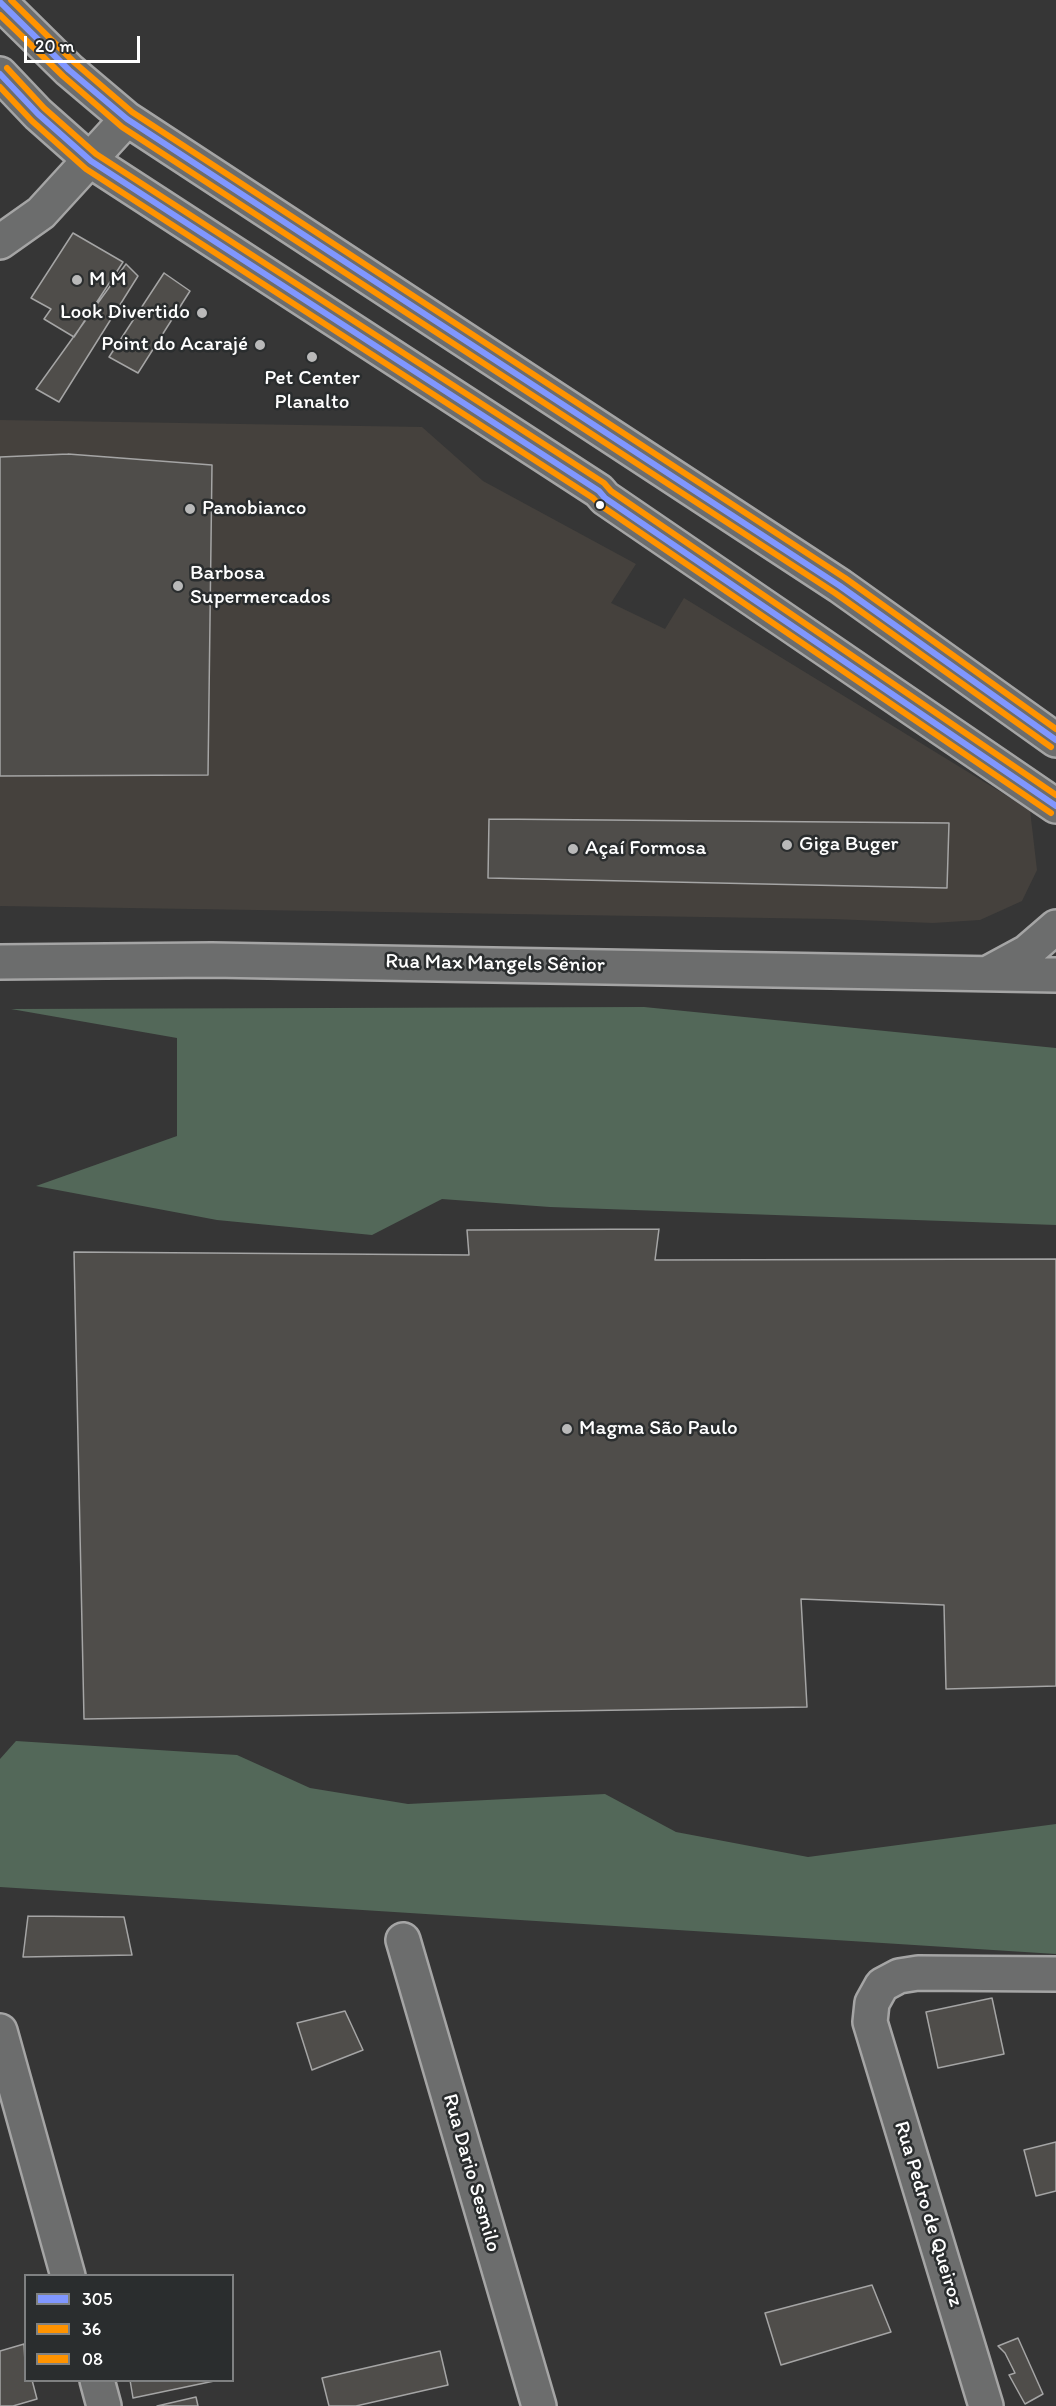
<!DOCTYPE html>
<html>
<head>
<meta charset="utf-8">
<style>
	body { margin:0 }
	#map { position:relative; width:1056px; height:2406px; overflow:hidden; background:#363636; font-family:Itim,sans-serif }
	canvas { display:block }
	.legend { position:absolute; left:24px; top:2274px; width:210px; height:108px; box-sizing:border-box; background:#2a2d2e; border:2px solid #7f8182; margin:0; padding:8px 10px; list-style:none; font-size:18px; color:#fff }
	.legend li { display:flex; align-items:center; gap:12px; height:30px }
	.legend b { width:30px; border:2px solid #7f8182 }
	.scale { position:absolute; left:24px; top:36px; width:116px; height:27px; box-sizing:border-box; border:3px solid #fff; border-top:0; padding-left:8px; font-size:18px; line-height:21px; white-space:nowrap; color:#fff; -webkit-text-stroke:4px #2a2d2e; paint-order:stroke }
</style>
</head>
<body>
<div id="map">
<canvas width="1056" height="2406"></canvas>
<ul class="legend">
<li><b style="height:8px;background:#8097ff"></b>305</li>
<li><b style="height:8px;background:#ff9300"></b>36</li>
<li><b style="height:8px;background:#ff9300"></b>08</li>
</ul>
<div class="scale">20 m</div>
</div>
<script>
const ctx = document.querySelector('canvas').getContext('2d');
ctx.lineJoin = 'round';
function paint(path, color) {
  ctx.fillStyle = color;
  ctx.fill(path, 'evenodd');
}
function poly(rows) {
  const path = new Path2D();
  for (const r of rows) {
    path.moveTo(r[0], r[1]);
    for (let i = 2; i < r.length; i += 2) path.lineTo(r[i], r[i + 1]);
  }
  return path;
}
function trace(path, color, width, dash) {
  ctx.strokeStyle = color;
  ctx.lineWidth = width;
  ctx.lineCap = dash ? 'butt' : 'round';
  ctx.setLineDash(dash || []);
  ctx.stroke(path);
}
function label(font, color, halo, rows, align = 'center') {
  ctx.font = font + ' Itim,sans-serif';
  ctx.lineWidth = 5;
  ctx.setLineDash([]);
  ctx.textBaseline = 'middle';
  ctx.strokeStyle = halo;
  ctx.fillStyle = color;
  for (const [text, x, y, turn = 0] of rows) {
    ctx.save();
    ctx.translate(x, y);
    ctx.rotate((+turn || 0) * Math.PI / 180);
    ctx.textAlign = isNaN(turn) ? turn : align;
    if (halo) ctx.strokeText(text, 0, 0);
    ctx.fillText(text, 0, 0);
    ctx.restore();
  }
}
const built = poly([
	[0,420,422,427,483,481,636,564,611,603,665,629,684,598,1030,810,1037,870,1022,901,980,920,933,923,832,919,0,906]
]);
const green = poly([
	[644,1007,1056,1048,1056,1225,550,1207,442,1199,372,1235,217,1220,36,1186,177,1136,177,1038,11,1009],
	[16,1741,237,1755,310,1788,408,1804,605,1794,676,1832,808,1857,1056,1824,1056,1954,0,1887,0,1759]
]);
const building = poly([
	[73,233,123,262,74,337,44,319,51,309,31,298,73,233],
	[126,264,138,276,59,402,36,389,126,264],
	[164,273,190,291,138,373,109,357,164,273],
	[68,454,212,465,208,775,0,776,0,457,68,454],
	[489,819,949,823,947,888,488,878,489,819],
	[659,1229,655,1260,1056,1259,1056,1686,946,1689,944,1605,801,1599,807,1707,84,1719,74,1252,469,1255,467,1230,659,1229],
	[28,1916,124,1917,132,1955,23,1957,28,1916],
	[992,1998,1004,2054,938,2068,926,2012,992,1998],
	[345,2011,363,2050,312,2070,297,2023,345,2011],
	[1056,2142,1056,2191,1036,2196,1024,2150,1056,2142],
	[872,2285,891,2332,781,2365,765,2313,872,2285],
	[1018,2338,1043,2394,1025,2404,1009,2375,1015,2373,1005,2353,998,2346,1018,2338],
	[24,2344,26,2380,32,2380,37,2399,13,2406,0,2406,0,2351,24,2344],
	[440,2351,448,2385,356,2406,329,2406,322,2378,440,2351],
	[130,2380,219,2380,133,2398,130,2380],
	[196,2397,198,2406,157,2406,196,2397]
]);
const minor = poly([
	[0,2,69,70,127,119,840,586,1056,740],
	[0,74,38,114,91,161,599,491,605,498,1056,806],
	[0,242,41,213,127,119],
	[0,962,212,960,1056,975],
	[990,972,1027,952,1056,927],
	[403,1940,539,2406],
	[0,2031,68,2276],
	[97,2380,104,2406],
	[986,2406,870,2022,872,2003,882,1985,899,1976,918,1973,1056,1974]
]);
const bus1 = poly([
	[0,2,69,70,127,119,840,586,1056,740],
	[0,74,38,114,91,161,599,491,605,498,1056,806]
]);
const bus2 = poly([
	[0,15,63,76,122,127,835,593,1051,747],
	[0,87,32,121,86,169,593,498,600,505,1051,813]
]);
const bus3 = poly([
	[11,0,75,63,132,112,845,578,1056,729],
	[7,68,44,108,96,154,604,483,611,491,1056,795]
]);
const markers = [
	[77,280,6,"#b9b9b9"],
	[202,313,6,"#b9b9b9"],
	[260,345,6,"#b9b9b9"],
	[312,357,6,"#b9b9b9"],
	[600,505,5,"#fff"],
	[190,509,6,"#b9b9b9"],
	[178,586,6,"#b9b9b9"],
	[787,845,6,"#b9b9b9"],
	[573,849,6,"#b9b9b9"],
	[567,1429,6,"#b9b9b9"]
];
const poiNames = [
	["M M",89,280],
	["Look Divertido",190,313,"right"],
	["Point do Acarajé",248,345,"right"],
	["Pet Center",312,379,"center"],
	["Planalto",312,403,"center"],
	["Panobianco",202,509],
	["Barbosa",190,574],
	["Supermercados",190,598],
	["Giga Buger",799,845],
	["Açaí Formosa",585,849],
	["Magma São Paulo",579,1429]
];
const streetNames = [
	["Rua Max Mangels Sênior",495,964,1],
	["Rua Dario Sesmilo",471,2173,74],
	["Rua Pedro de Queiroz",928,2214,73]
];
paint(built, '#45413d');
paint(green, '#536859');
paint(building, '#4f4d4a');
trace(building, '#a5a5a5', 1.5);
trace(minor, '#a5a5a5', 38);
trace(minor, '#6c6d6d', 33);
trace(bus1, '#8097ff', 6);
trace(bus2, '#ff9300', 6);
trace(bus3, '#ff9300', 6);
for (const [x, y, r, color] of markers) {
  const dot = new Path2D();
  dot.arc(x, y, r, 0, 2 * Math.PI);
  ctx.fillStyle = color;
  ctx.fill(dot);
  trace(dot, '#2a2d2e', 2);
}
label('21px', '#fff', '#2a2d2e', poiNames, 'left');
label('21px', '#fff', '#2a2d2e', streetNames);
</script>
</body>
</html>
